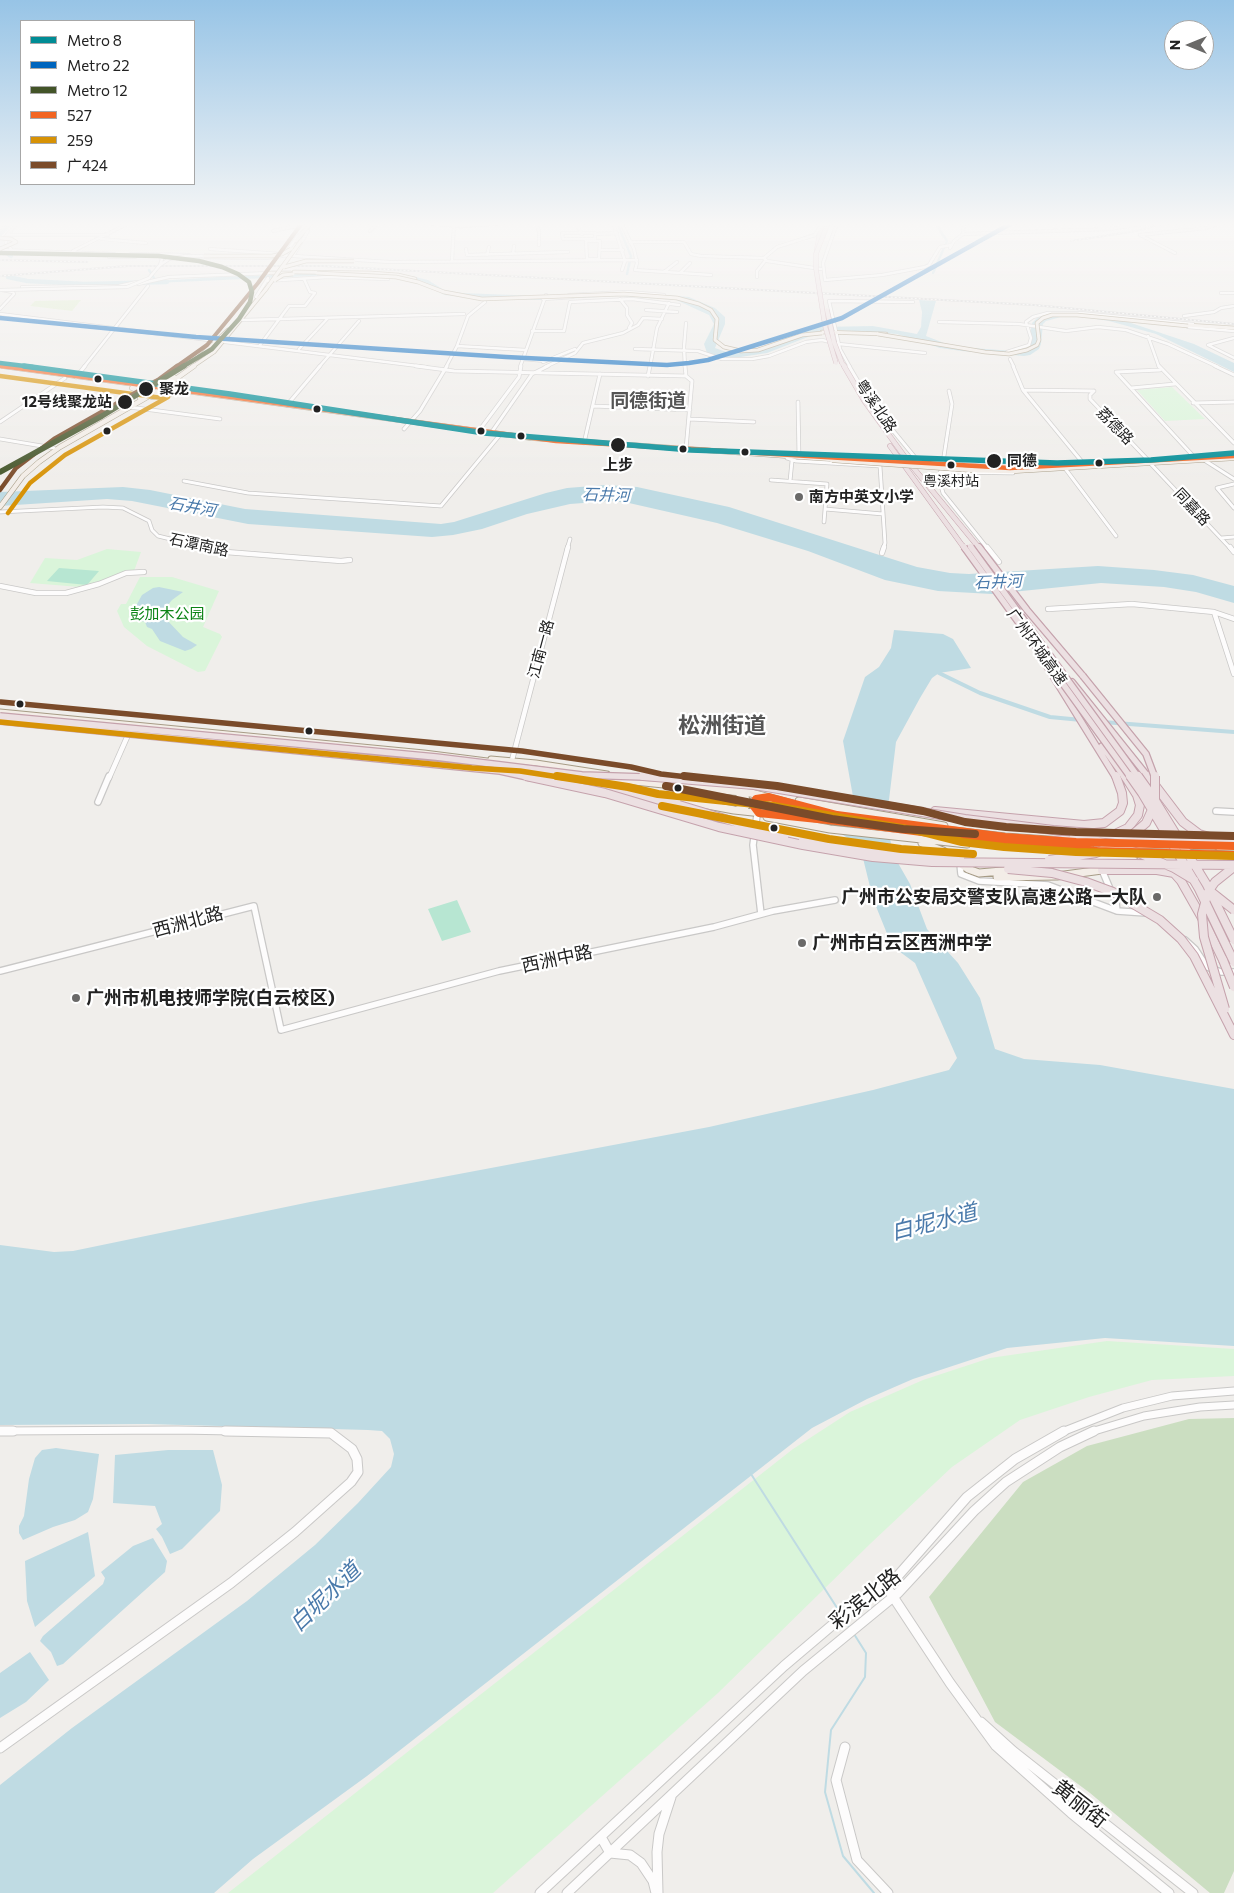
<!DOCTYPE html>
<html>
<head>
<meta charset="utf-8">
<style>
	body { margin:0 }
	#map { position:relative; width:1234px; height:1893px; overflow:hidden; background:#f0eeeb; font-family:Commissioner,"Noto Sans SC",sans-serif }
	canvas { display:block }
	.legend { position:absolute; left:20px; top:20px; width:175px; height:165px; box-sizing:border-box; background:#fff; border:1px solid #a7a7a7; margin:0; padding:6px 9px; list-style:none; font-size:15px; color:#222 }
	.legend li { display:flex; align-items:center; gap:10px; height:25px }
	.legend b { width:25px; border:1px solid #a7a7a7 }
	.north { position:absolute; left:1164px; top:20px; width:50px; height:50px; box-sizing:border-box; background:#fff; border:1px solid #a7a7a7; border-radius:50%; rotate:270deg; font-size:14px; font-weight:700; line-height:20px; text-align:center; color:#222 }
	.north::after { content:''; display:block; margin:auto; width:18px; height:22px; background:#6a6968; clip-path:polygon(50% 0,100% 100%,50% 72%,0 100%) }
</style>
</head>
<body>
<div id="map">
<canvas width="1234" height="1893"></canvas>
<ul class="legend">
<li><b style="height:6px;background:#008c95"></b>Metro 8</li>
<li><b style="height:6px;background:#0065bd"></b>Metro 22</li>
<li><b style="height:6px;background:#435428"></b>Metro 12</li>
<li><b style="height:6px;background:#f26522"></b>527</li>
<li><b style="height:6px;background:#d79205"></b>259</li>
<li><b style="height:6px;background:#7a4b2a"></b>广424</li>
</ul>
<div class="north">N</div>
</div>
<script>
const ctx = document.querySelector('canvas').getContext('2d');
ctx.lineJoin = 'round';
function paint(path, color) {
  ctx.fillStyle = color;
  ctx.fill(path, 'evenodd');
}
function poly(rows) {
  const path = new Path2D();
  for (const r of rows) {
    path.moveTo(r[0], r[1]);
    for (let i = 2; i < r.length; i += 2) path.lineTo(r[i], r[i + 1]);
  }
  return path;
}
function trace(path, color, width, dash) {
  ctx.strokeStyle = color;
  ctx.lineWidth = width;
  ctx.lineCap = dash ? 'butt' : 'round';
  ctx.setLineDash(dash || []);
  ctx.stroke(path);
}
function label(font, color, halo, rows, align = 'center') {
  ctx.font = font + ' Commissioner,"Noto Sans SC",sans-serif';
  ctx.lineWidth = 4.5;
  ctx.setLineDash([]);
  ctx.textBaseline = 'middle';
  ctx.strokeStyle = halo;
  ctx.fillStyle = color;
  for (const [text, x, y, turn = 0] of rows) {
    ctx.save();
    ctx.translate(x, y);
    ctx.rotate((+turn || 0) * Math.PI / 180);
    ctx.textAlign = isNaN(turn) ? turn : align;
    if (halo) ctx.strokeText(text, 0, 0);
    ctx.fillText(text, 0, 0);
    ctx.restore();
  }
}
const grass = poly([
	[81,300,72,311,30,306,35,301]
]);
const forest = poly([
	[1234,1418,1234,1871,1224,1893,1210,1893,1090,1793,995,1722,929,1597,1023,1482,1087,1446,1189,1419]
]);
const park = poly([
	[1172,387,1205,419,1165,421,1137,390],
	[107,549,141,552,134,571,80,587,30,583,45,558,77,560],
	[140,577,172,577,219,591,203,627,220,634,222,637,205,671,198,672,147,646,124,627,117,611,121,604,126,604],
	[1107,1341,1234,1349,1234,1376,1152,1380,1089,1397,1020,1420,952,1467,871,1543,718,1693,493,1893,228,1893,793,1449,850,1412,923,1380,990,1358]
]);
const pitch = poly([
	[59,568,99,571,87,585,47,581],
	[457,900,471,932,442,941,428,909]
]);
const water = poly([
	[328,273,412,276,428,280,444,290,462,293,540,296,616,291,689,297,715,308,725,317,725,324,715,348,732,354,759,350,799,336,796,334,820,327,873,326,917,334,921,327,922,312,919,300,936,301,926,336,949,345,972,348,1013,351,1026,348,1028,346,1032,323,1037,318,1049,314,1119,319,1194,344,1234,363,1234,372,1156,334,1109,321,1083,317,1061,317,1046,321,1043,324,1041,344,1039,349,1030,355,1024,356,962,351,940,348,897,334,839,330,813,335,767,353,734,358,717,357,707,353,704,344,714,324,709,315,676,300,619,296,540,300,475,298,445,295,416,282,393,278,337,275,155,283,157,281,217,277],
	[606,485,637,487,729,507,917,567,950,573,969,574,1098,566,1154,570,1193,575,1234,586,1234,603,1196,592,1164,587,1101,583,992,594,938,591,885,580,808,551,717,523,629,503,610,501,570,504,527,514,482,529,453,535,432,537,248,524,132,501,107,499,0,506,0,492,123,487,150,490,245,509,441,524,454,522,546,493,567,488],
	[159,587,183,592,172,600,166,607,165,613,166,619,183,637,197,645,191,649,185,651,160,641,152,629,147,627,145,622,138,620,138,615,135,613,137,604,142,595,153,588],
	[894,630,943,634,953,639,971,668,939,673,932,678,920,698,896,742,888,808,890,839,894,856,910,884,927,929,958,963,980,998,995,1049,1024,1059,1100,1065,1234,1089,1234,1346,1105,1338,1007,1348,913,1379,867,1399,812,1428,367,1776,253,1859,214,1893,0,1893,0,1785,72,1728,247,1601,315,1545,358,1503,391,1467,394,1454,390,1439,382,1431,368,1430,147,1424,0,1425,0,1245,54,1252,73,1251,310,1202,709,1127,873,1090,949,1070,957,1058,915,963,892,946,873,899,860,846,840,833,854,802,843,741,865,677,879,667,891,648],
	[56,1448,99,1454,93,1499,88,1512,75,1520,53,1527,23,1540,19,1533,19,1526,24,1516,29,1479,35,1458,42,1450],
	[168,1450,213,1450,222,1485,220,1511,182,1549,170,1554,162,1537,156,1529,162,1524,155,1506,113,1503,115,1455],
	[88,1532,95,1576,35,1627,27,1601,25,1561],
	[153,1538,167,1561,165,1572,63,1664,57,1666,51,1652,40,1641,43,1636,103,1584,105,1578,101,1572,133,1546],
	[30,1652,49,1680,26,1702,0,1718,0,1673]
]);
const stream = poly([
	[751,1474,841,1614],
	[844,1619,850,1629],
	[854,1634,866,1653,865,1677,831,1730,825,1792,843,1856,874,1893]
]);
const canalFar1 = poly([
	[617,223,631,256,627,274],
	[149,270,154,278,154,282],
	[933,273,947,241,935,223]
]);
const canal = poly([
	[939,673,980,693,1050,717,1092,721],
	[1103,722,1234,732]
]);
const river = poly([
	[0,234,11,223],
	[0,248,11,256],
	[8,277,27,281,85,284,167,282]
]);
const minorFar5 = poly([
	[536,223,539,232,539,245],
	[575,223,582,234],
	[613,223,625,261,622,270],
	[621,223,634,249,637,263,635,270,711,275],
	[837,223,823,263,825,280,882,275,925,267,929,265,940,247,951,245],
	[0,228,5,223],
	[273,231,296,226],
	[370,231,378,223],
	[562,233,595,233,595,239,563,239,562,233],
	[595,234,617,233],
	[963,234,1109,229,1149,223],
	[7,235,108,235],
	[1140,235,1206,228,1220,223],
	[1140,235,1175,253],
	[101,239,146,243],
	[586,241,600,241,599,259,587,259,586,241],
	[630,242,684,242,691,254,701,256,764,258],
	[950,248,954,241,963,234,964,223],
	[11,249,6,243,5,237,18,223],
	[210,249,280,254],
	[466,249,467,255,568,252],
	[0,250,114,254],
	[600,250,623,250],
	[73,251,129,223],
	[131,254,189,255],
	[285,254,297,237,304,231],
	[513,254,514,246],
	[278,255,390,262,637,260],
	[487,255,489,247],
	[293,256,308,231],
	[109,257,135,257],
	[186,257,266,258,282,256],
	[452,261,454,223],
	[821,269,767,261,764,258,777,247,815,235,822,223],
	[664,272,677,262],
	[680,273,690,263],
	[757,277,757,271,765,261],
	[266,281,328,277,388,279],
	[138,284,169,277,271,273],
	[22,287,119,286,137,282],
	[1221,293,1234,293],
	[569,295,627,292,664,295],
	[256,297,268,278],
	[543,299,573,297],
	[620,299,627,308,627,315,632,323,629,328],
	[0,309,14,294,13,292,2,290],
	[646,310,677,312],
	[0,314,426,367],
	[1184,316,1214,312,1221,308,1234,306],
	[242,320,464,314],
	[939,322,1019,324,1066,331,1098,327,1126,330,1168,344,1218,367],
	[1188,327,1234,331],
	[532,331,564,331,570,302,632,299,679,305],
	[1148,336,1159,367],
	[1234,338,1208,345,1234,358],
	[260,345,289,306,305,306,315,293,310,292,304,279],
	[457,346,526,350],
	[299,349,328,318],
	[635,349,698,351,722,359,752,359,769,356,806,342,822,340,839,344,925,353],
	[1007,352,1029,345,1031,338,1026,322,1033,317,1048,313,1080,313,1193,324],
	[523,359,546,361],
	[1010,359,1014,367],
	[543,362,575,349],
	[84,367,148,286],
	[319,367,359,321],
	[446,367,457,346,468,316,485,302],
	[520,367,546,295],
	[545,367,575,353,583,343,623,333,638,325,643,318,662,319],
	[650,367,657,328,669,303],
	[685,367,684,347,686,323],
	[850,367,840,349,829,301,913,302]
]);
const minorFar4 = poly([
	[416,366,454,371,686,376],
	[685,366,686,376,692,381,686,449],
	[849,366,872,405,918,461,982,466,1041,466],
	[1013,366,1023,390,1083,463],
	[1159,366,1234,443],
	[1215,366,1234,375],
	[1160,370,1116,372,1195,458],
	[648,376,650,366],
	[76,377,85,366],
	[1131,388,1175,384],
	[1023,390,1094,391],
	[949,391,952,404,940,482,943,493,988,549],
	[1094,391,1090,395,1090,399,1148,460],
	[798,402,799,457,804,456],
	[1193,403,1234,402],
	[287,405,320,366],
	[593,406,690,410],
	[129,407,220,419],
	[689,419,754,422],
	[0,422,65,378],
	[404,429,420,411,447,366],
	[478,432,519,377,521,366],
	[491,433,532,374,548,366],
	[0,439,54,448],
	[584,443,600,374],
	[787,458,796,461,880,466,880,462,877,460,828,457],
	[1204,460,1234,479],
	[1149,462,1231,549],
	[880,466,885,543,883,549],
	[1064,467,1116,536],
	[940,472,1013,473],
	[771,480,827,484,824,522],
	[184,481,248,493,441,506,499,436],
	[790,481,792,461],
	[1234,484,1217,488,1234,508],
	[825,509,883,514],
	[0,512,103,507,123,508,149,521,152,530,158,536,212,549],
	[1221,538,1234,537],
	[567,549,570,539]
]);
const minorFar3 = poly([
	[207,547,226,552,341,561,350,560],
	[987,547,999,562],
	[1230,547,1234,552],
	[882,553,884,547],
	[0,586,36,593,66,593,99,584,126,573,144,572],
	[1048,609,1132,604,1214,612,1234,674],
	[1214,612,1234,619],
	[512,760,568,547],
	[109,778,128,735]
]);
const minorFar2 = poly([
	[98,802,109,776],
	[1216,811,1234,812],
	[757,815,753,845,761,914],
	[960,864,961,874,979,881,1048,885,1117,911,1146,913],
	[1102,870,1116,903,1117,911],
	[1185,940,1195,949,1207,967,1221,972,1234,972],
	[0,971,254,906,281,1030,499,971,714,927,773,911,835,900]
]);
const minorFar1 = poly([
	[0,1431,178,1430,289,1432],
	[1062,1432,1123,1408,1172,1396,1234,1391],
	[1091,1432,1144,1416,1200,1407,1234,1405]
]);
const minor = poly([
	[0,1431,13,1431],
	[886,1586,950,1683,996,1746,1071,1813,1169,1893],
	[981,1722,1013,1751,1193,1893],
	[845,1747,836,1780,857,1860,888,1893],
	[0,1748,231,1583,295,1532,351,1482,358,1472,357,1459,352,1449,331,1433,225,1431],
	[601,1837,610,1853],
	[610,1853,630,1855,641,1863,653,1881,656,1893],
	[540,1893,784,1666,850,1610,896,1578,967,1497,1015,1459,1064,1431],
	[567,1893,803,1671,898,1593,974,1511,1006,1482,1060,1447,1094,1431],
	[658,1893,657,1852,659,1834,671,1797]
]);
const majorFar3 = poly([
	[428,223,461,226,502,223],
	[296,241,311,223],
	[294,272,371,273,398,275,415,279],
	[271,273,291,273],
	[1187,325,1234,328],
	[822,332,886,334],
	[198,358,228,330],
	[0,366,11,367],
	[192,367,214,352,266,289]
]);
const majorFar2 = poly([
	[2,366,531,438,832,459],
	[149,384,174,377],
	[132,388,142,391,140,398],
	[152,397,179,393],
	[973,470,1012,471,1234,458],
	[0,507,23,476,39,462,60,447,163,388,194,366]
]);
const majorFar1 = poly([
	[0,712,424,753,495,762],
	[491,759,536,763,607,774]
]);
const major = poly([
	[550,778,592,783],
	[605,778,751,793,827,813,893,824,1005,837,1091,843],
	[602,785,734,810,837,821,1018,845,1097,851,1234,855],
	[799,801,944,826],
	[737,810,745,807,747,804,745,797,739,793],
	[759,813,754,808,754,801,764,797],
	[767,817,830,829,967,844],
	[922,843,943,851,968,869,979,873,1013,870],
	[1119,844,1214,846],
	[1078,861,1134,856],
	[997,877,1057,876,1102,870]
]);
const highwayFar3 = poly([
	[816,254,819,236,824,223],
	[842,363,845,367]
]);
const highwayFar2 = poly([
	[844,366,865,402,910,464],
	[890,446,962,545],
	[907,460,980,549]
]);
const highwayFar1 = poly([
	[979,547,1027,610,1083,676],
	[1043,660,1116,778],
	[1072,682,1149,778],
	[1102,746,1125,778]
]);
const highway = poly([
	[1148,776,1183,822,1199,834,1220,840],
	[588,783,616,792,679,805],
	[935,811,1084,825,1104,823,1120,811,1123,803,1122,793,1116,776],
	[1054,841,1115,834,1128,828,1138,815,1140,805,1137,795,1125,776],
	[1102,870,1157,870,1174,873,1181,881,1206,925,1223,960],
	[1230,1027,1234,1035]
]);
const rail = poly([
	[1071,241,1136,231,1166,223],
	[0,260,87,262],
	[0,276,128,266,324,266,1034,305,1234,324]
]);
const minorBridge = poly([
	[98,255,158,255,162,259,160,265],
	[0,290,127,287,149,278,160,265,169,259,185,256,210,256]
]);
const majorBridgeFar1 = poly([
	[0,226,3,223],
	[0,238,11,239,16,242,0,249],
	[204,256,272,256,282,254,291,249],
	[284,267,306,261,354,261],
	[317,273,396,277,418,282,444,292,482,299,624,294,677,298,699,304,711,310,717,319,715,340,724,347,741,351,758,350,802,335,822,333],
	[275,280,283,275,293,274],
	[266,289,301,241],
	[878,334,985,352,1009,354,1027,350,1037,345,1039,340,1037,323,1043,318,1052,315,1077,315,1188,326]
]);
const majorBridge = poly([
	[832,460,973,470]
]);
const highwayBridgeFar3 = poly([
	[436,223,494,223],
	[828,223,816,254,816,269,825,326,836,363],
	[827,310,834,342,842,363]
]);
const highwayBridgeFar2 = poly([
	[962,545,965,549],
	[970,546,972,549]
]);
const highwayBridgeFar1 = poly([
	[964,547,1131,778],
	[971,547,1139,778],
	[1083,676,1146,754,1155,778],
	[0,716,436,757,582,775,675,778],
	[0,721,500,771,532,778]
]);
const highwayBridge = poly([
	[526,776,605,793,719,827,803,845,873,857,932,862,1234,865],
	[643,776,754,785,965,819,1053,830,1234,844],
	[1130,776,1142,793,1199,889,1234,962],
	[1138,776,1153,797,1207,885,1234,940],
	[679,805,784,837],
	[1074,837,1115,845,1141,854,1174,868,1194,880],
	[803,840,882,852,960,858],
	[1049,860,1096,853,1125,841,1146,823,1155,803,1155,776],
	[1008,869,1052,873,1086,882,1113,892,1160,920,1181,939,1194,956,1230,1027],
	[1210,891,1234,910],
	[1223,960,1234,987],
	[1225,1009,1204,937,1202,914,1208,892,1215,882,1234,867]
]);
const bus1Far2 = poly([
	[0,366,11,367]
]);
const bus1Far1 = poly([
	[2,366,556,441,1010,468,1234,456]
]);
const bus1 = poly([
	[1234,846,1076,842,1005,837,837,815,769,797,756,799,753,805,759,813,837,821,1037,847,1097,851,1234,855]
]);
const bus2Far2 = poly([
	[0,376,162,398],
	[8,513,30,483,65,455,168,397]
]);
const bus2Far1 = poly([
	[0,722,472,768,520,771,565,778]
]);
const bus2 = poly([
	[557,776,628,787,658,794,774,806,919,831,962,842,1004,847,1076,852,1234,856],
	[662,806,829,839,901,849,973,854]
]);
const bus3Far3 = poly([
	[176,367,207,345,258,283,302,223]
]);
const bus3Far2 = poly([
	[0,490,16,468,54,439,158,380,177,366]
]);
const bus3Far1 = poly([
	[1,702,522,751,631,767,661,774,696,778]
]);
const bus3 = poly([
	[684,776,777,786,923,811,965,822,1006,827,1076,832,1234,836],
	[666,786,832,819,903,829,975,834]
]);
const metro1Far1 = poly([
	[0,363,33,367]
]);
const metro1 = poly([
	[24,366,230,394,484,433,691,450,1057,463,1151,460,1234,453]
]);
const metro2 = poly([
	[0,318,196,337,506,357,667,365,689,363,708,360,842,318,1012,223]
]);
const metro3Far1 = poly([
	[0,253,159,256,199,261,222,267,238,274,249,282,252,292,250,302,239,319,212,349,182,367]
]);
const metro3 = poly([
	[0,472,102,416,184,366]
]);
const markers = [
	[98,379,4.5,"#222"],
	[146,389,8,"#222"],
	[125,402,8,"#222"],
	[317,409,4.5,"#222"],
	[107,431,4.5,"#222"],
	[481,431,4.5,"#222"],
	[521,436,4.5,"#222"],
	[618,445,8,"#222"],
	[683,449,4.5,"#222"],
	[745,452,4.5,"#222"],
	[994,461,8,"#222"],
	[1099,463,4.5,"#222"],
	[951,465,4.5,"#222"],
	[799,497,5,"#6a6968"],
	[20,704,4.5,"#222"],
	[309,731,4.5,"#222"],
	[678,788,4.5,"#222"],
	[774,828,4.5,"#222"],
	[1157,897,5,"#6a6968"],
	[802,943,5,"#6a6968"],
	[76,998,5,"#6a6968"]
];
const farBusnames = [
	["粤溪村站",951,481]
];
const farStopnames = [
	["聚龙",159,389],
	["12号线聚龙站",112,402,"right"],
	["同德",1007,461],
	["上步",618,465,"center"]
];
const farStreetnames = [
	["粤溪北路",876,406,56],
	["荔德路",1115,426,46],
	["同嘉路",1192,507,47],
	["石潭南路",199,545,12],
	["广州环城高速",1037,647,54],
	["江南一路",541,649,-75]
];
const farPoinames = [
	["南方中英文小学",809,497]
];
const farParknames = [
	["彭加木公园",167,614]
];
const farWaternames = [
	["石井河",606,495,1],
	["石井河",192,507,10],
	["石井河",998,582,-2]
];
const poiNames = [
	["广州市公安局交警支队高速公路一大队",1147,897,"right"],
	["广州市白云区西洲中学",812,943],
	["广州市机电技师学院(白云校区)",86,998]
];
const streetNames = [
	["西洲北路",188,922,-15],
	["西洲中路",557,959,-12]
];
const farDistrictnames = [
	["同德街道",648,401]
];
const nearStreetnames = [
	["彩滨北路",865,1599,-38],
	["黄丽街",1080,1804,38]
];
const districtNames = [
	["松洲街道",722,726]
];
const nearWaternames = [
	["白坭水道",934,1222,-14],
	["白坭水道",325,1597,-44]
];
paint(grass, '#ddeccb');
paint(forest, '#cbdec1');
paint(park, '#daf5da');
paint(pitch, '#b7e6d2');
paint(water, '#bfdbe3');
trace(stream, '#bfdbe3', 2);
trace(canalFar1, '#bfdbe3', 2.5);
trace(canal, '#bfdbe3', 4);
trace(river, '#bfdbe3', 4.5);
trace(minorFar5, '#c9c8c7', 4);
trace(minorFar4, '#c9c8c7', 4.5);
trace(minorFar3, '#c9c8c7', 6);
trace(minorFar2, '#c9c8c7', 8);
trace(minorFar1, '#c9c8c7', 9);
trace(minor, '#c9c8c7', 11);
trace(majorFar3, '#a79c86', 4.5);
trace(majorFar2, '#a79c86', 5.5);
trace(majorFar1, '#a79c86', 7);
trace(major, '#a79c86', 9);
trace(highwayFar3, '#c5a2ac', 5);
trace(highwayFar2, '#c5a2ac', 5.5);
trace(highwayFar1, '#c5a2ac', 8);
trace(highway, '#c5a2ac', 10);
trace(minorFar5, '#fdfcfc', 2.5);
trace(minorFar4, '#fdfcfc', 3);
trace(minorFar3, '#fdfcfc', 4.5);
trace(minorFar2, '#fdfcfc', 5.5);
trace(minorFar1, '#fdfcfc', 7);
trace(minor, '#fdfcfc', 9);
trace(majorFar3, '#f3ede7', 3);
trace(majorFar2, '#f3ede7', 4.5);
trace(majorFar1, '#f3ede7', 5);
trace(major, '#f3ede7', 7);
trace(highwayFar3, '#ece0e2', 4);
trace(highwayFar2, '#ece0e2', 4.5);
trace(highwayFar1, '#ece0e2', 5.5);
trace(highway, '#ece0e2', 8);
trace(rail, '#ccc', 2);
trace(rail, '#fff', 1, [2]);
trace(minorBridge, '#c9c8c7', 4, []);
trace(majorBridgeFar1, '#a79c86', 4.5, []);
trace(majorBridge, '#a79c86', 5.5, []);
trace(highwayBridgeFar3, '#c5a2ac', 5, []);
trace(highwayBridgeFar2, '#c5a2ac', 5.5, []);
trace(highwayBridgeFar1, '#c5a2ac', 8, []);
trace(highwayBridge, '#c5a2ac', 10, []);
trace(minorBridge, '#fdfcfc', 2.5);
trace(majorBridgeFar1, '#f3ede7', 3);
trace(majorBridge, '#f3ede7', 4.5);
trace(highwayBridgeFar3, '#ece0e2', 4);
trace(highwayBridgeFar2, '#ece0e2', 4.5);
trace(highwayBridgeFar1, '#ece0e2', 5.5);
trace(highwayBridge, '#ece0e2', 8);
trace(bus1Far2, '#f26522', 4);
trace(bus1Far1, '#f26522', 4.5);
trace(bus1, '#f26522', 8);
trace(bus2Far2, '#d79205', 4.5);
trace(bus2Far1, '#d79205', 5.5);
trace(bus2, '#d79205', 8);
trace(bus3Far3, '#7a4b2a', 4);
trace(bus3Far2, '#7a4b2a', 4.5);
trace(bus3Far1, '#7a4b2a', 5.5);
trace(bus3, '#7a4b2a', 8);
trace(metro1Far1, '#008c95', 4.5);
trace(metro1, '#008c95', 5.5);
trace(metro2, '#0065bd', 4.5);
trace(metro3Far1, '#435428', 4.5);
trace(metro3, '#435428', 5.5);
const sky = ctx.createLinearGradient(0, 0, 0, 488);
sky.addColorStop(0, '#97c4e6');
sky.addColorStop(0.46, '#f8f7f6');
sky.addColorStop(1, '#f8f7f600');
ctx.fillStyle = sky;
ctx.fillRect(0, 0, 1234, 488);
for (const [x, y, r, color] of markers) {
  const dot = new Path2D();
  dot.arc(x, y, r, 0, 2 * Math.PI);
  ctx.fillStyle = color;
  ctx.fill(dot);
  trace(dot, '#fff', 2);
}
label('14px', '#222', '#fff', farBusnames);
label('bold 15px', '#222', '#fff', farStopnames, 'left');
label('15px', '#222', '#fff', farStreetnames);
label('bold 15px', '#222', '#fff', farPoinames, 'left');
label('15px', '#0c8416', '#fff', farParknames);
label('italic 16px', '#4a7aab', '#fff', farWaternames);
label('bold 18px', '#222', '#fff', poiNames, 'left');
label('18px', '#222', '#fff', streetNames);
label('bold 19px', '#555', '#fff', farDistrictnames);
label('21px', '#222', '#fff', nearStreetnames);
label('bold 22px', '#555', '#fff', districtNames);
label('italic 22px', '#4a7aab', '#fff', nearWaternames);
</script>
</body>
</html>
